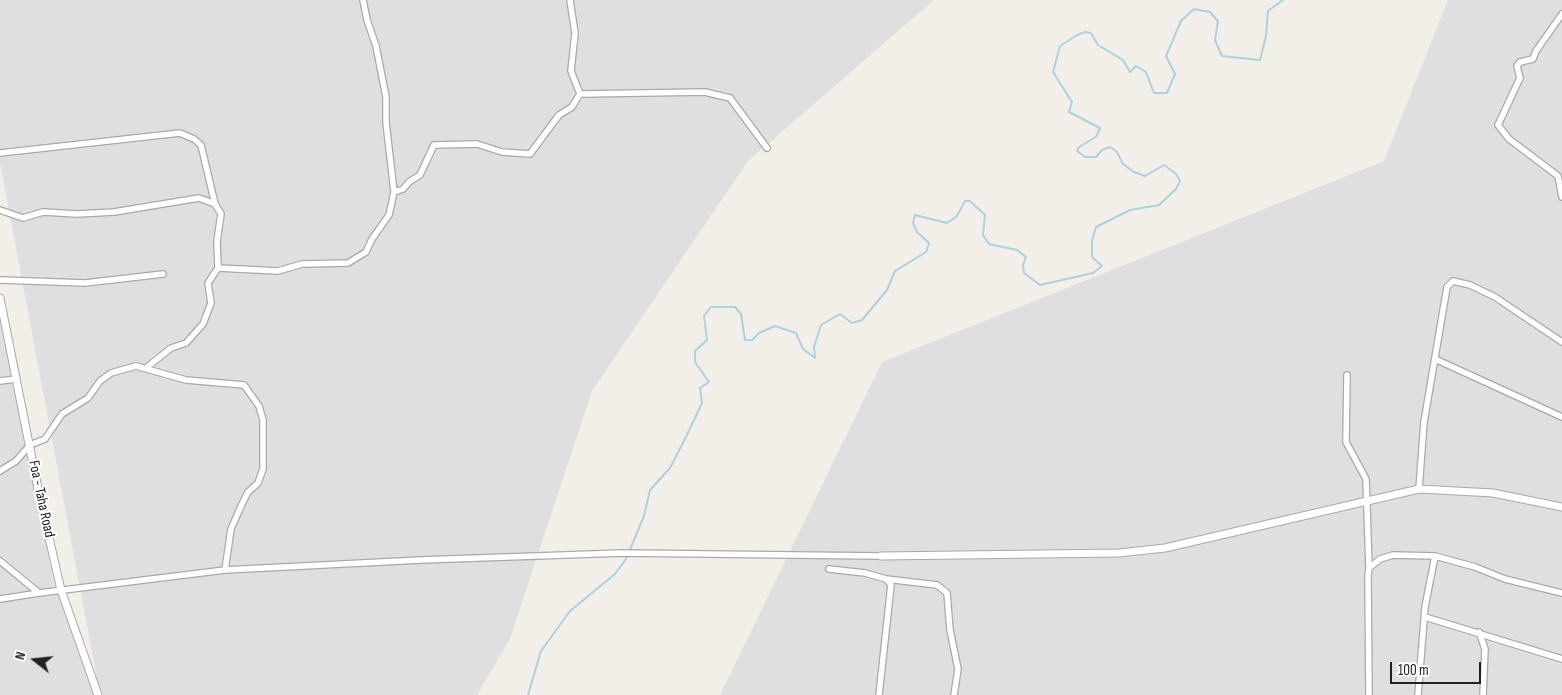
<!DOCTYPE html>
<html>
<head>
<meta charset="utf-8">
<style>
	body { margin:0 }
	#map { position:relative; width:1562px; height:695px; overflow:hidden; background:#f2efe9; font-family:"Sofia Sans Condensed",sans-serif }
	canvas { display:block }
	.north { position:absolute; left:10px; top:635px; width:50px; height:50px; -webkit-text-stroke:4px #fff; paint-order:stroke; rotate:286deg; font-size:14px; font-weight:700; line-height:20px; text-align:center; color:#222 }
	.north::after { content:''; display:block; margin:auto; width:18px; height:22px; background:#222; clip-path:polygon(50% 0,100% 100%,50% 72%,0 100%) }
	.scale { position:absolute; left:1390px; top:662px; width:91px; height:22px; box-sizing:border-box; border:2px solid #222; border-top:0; padding-left:6px; font-size:15px; line-height:18px; white-space:nowrap; color:#222; -webkit-text-stroke:4px #fff; paint-order:stroke }
</style>
</head>
<body>
<div id="map">
<canvas width="1562" height="695"></canvas>
<div class="north">N</div>
<div class="scale">100 m</div>
</div>
<script>
const ctx = document.querySelector('canvas').getContext('2d');
ctx.lineJoin = 'round';
function paint(path, color) {
  ctx.fillStyle = color;
  ctx.fill(path, 'evenodd');
}
function poly(rows) {
  const path = new Path2D();
  for (const r of rows) {
    path.moveTo(r[0], r[1]);
    for (let i = 2; i < r.length; i += 2) path.lineTo(r[i], r[i + 1]);
  }
  return path;
}
function trace(path, color, width, dash) {
  ctx.strokeStyle = color;
  ctx.lineWidth = width;
  ctx.lineCap = dash ? 'butt' : 'round';
  ctx.setLineDash(dash || []);
  ctx.stroke(path);
}
function label(font, color, halo, rows, align = 'center') {
  ctx.font = font + ' "Sofia Sans Condensed",sans-serif';
  ctx.lineWidth = 4;
  ctx.setLineDash([]);
  ctx.textBaseline = 'middle';
  ctx.strokeStyle = halo;
  ctx.fillStyle = color;
  for (const [text, x, y, turn = 0] of rows) {
    ctx.save();
    ctx.translate(x, y);
    ctx.rotate((+turn || 0) * Math.PI / 180);
    ctx.textAlign = isNaN(turn) ? turn : align;
    if (halo) ctx.strokeText(text, 0, 0);
    ctx.fillText(text, 0, 0);
    ctx.restore();
  }
}
const residential = poly([
	[0,0,934,0,748,161,592,391,510,639,477,695,100,695,0,163],
	[1448,0,1562,0,1562,695,720,695,882,362,1384,161],
	[0,303,54,584,97,695,0,695]
]);
const stream = poly([
	[528,695,541,651,570,611,615,574,626,559,644,516,650,490,670,468,686,437,702,403,700,388,709,382,695,362,695,351,707,340,704,316,711,307,735,307,741,314,745,340,752,340,759,333,775,326,796,333,803,349,815,358,814,347,821,325,840,314,852,323,862,320,887,290,895,271,926,252,929,243,917,232,913,223,915,215,947,223,957,216,965,201,970,201,985,215,983,235,989,244,1017,250,1026,257,1023,265,1024,273,1040,285,1093,273,1102,266,1092,257,1092,241,1096,227,1130,210,1159,205,1176,189,1180,181,1176,174,1164,165,1145,176,1134,172,1123,164,1117,152,1110,147,1102,150,1096,157,1085,157,1077,151,1079,147,1096,137,1100,128,1069,112,1072,102,1053,72,1060,46,1077,35,1085,32,1091,33,1098,45,1123,60,1130,72,1136,66,1146,72,1154,93,1167,93,1175,74,1166,56,1181,21,1194,9,1210,12,1218,21,1215,40,1222,56,1260,60,1266,36,1268,11,1283,0]
]);
const minor = poly([
	[363,0,367,20,376,46,386,97,386,122,394,192],
	[570,0,575,33,571,71,580,94],
	[1562,14,1536,51,1533,59,1520,62,1517,66,1520,78,1498,125,1509,139,1558,176,1562,197],
	[0,153,180,133,194,139,201,145,215,204,221,214,217,241,218,268,208,283,211,303,203,324,186,343,171,348,146,368],
	[0,210,23,218,43,212,77,214,114,212,199,198,215,204],
	[218,268,278,271,302,264,348,263,366,252,372,239,389,215,394,192,403,189,409,182,420,175,434,145,477,144,502,152,530,154,559,115,572,107,580,94,705,92,730,98,767,148],
	[0,280,85,283,163,274],
	[1435,359,1562,417],
	[1347,375,1346,442,1366,479,1369,568],
	[0,381,16,379],
	[0,471,16,461,30,445,45,439,62,414,88,398,100,381,111,373,136,366,186,380,244,385,259,406,263,420,263,469,258,483,248,492,242,504,231,529,225,570],
	[1419,489,1424,422,1447,287,1453,281,1470,285,1495,297,1562,342],
	[0,561,39,593,225,570,421,560,622,553,881,556],
	[829,569,865,573,886,579,891,585,879,695],
	[886,579,937,585,947,593,950,630,958,669,954,695],
	[0,599,39,593],
	[1425,617,1562,659],
	[1479,632,1485,649,1483,695],
	[1369,695,1368,575,1369,568,1380,559,1393,555,1435,556,1475,567,1505,579,1562,593],
	[1418,695,1425,607,1435,556]
]);
const tertiary = poly([
	[0,298,39,494,61,590,98,695],
	[881,556,1119,553,1165,548,1419,489,1493,493,1562,507]
]);
const streetNames = [
	["Foa - Taha Road",41,499,78]
];
paint(residential, '#e0dfdf');
trace(stream, '#aad3df', 2);
trace(minor, '#a9a9a9', 8);
trace(tertiary, '#a9a9a9', 9);
trace(minor, '#fff', 5.5);
trace(tertiary, '#fff', 7);
label('15px', '#222', '#fff', streetNames);
</script>
</body>
</html>
